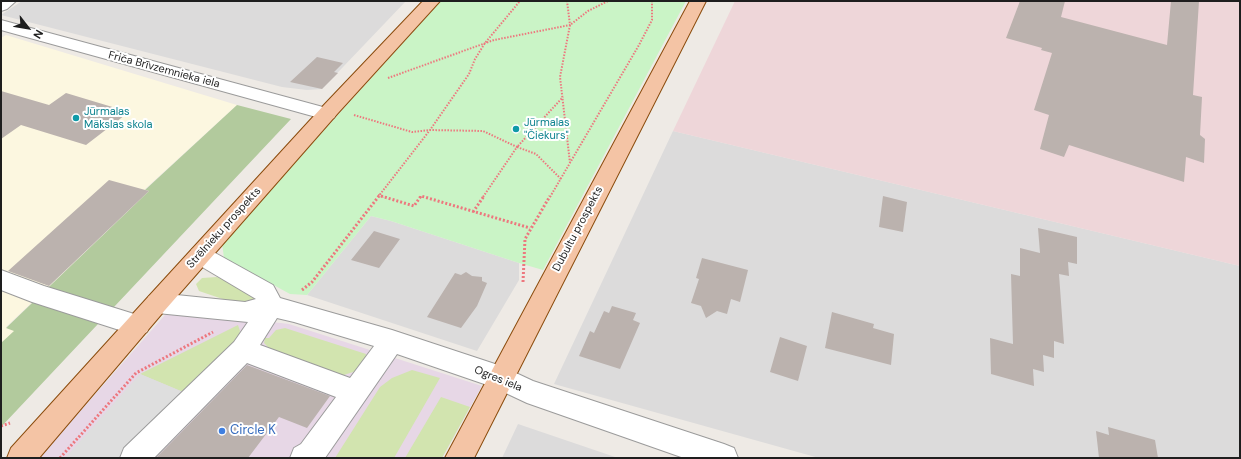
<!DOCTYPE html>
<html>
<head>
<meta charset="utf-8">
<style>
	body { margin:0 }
	#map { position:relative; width:1241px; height:459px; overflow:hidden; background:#eeeae5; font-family:"DM Sans",sans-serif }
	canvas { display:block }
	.frame { position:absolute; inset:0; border:2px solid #1e1e1e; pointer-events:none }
	.north { position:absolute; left:8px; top:8px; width:40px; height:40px; -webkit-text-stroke:3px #fff; paint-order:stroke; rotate:121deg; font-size:11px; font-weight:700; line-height:16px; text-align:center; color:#1e1e1e }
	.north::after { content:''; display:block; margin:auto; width:14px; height:18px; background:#1e1e1e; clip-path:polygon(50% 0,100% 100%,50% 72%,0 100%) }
</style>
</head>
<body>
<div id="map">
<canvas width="1241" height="459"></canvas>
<div class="frame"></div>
<div class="north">N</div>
</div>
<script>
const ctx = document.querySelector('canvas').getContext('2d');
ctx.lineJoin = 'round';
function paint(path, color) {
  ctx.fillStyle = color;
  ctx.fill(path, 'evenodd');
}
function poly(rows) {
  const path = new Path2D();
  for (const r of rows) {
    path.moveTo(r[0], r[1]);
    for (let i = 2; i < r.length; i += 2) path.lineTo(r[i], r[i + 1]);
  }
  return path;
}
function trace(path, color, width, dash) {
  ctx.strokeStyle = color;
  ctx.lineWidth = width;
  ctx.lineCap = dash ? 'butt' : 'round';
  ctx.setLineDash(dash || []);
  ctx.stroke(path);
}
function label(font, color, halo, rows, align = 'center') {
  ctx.font = font + ' "DM Sans",sans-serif';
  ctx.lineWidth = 4;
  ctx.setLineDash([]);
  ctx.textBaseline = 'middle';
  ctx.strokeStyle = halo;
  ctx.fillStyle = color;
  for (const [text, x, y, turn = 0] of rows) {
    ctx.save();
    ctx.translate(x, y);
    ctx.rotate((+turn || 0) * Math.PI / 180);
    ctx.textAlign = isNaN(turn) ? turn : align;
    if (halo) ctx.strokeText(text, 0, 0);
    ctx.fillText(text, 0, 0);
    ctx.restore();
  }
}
const residential = poly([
	[22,1,406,1,322,89,307,90,282,87,1,15],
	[673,131,1240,266,1240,458,819,458,554,384],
	[371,216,391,221,519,263,519,280,477,351,307,295],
	[518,424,618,458,502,458]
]);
const commercial = poly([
	[735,1,1240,1,1240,266,673,131]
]);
const industrial = poly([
	[179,311,289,324,482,386,442,458,39,458,165,315]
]);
const education = poly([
	[6,35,237,105,145,189,149,191,6,327,15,331,1,343,1,38]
]);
const grass = poly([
	[217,277,258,296,259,302,246,307,199,291,196,284,202,278],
	[238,325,240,331,237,344,190,395,140,374],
	[285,328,366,354,364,364,356,371,341,376,270,349,264,343,265,338,269,338,276,330],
	[412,370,440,378,394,458,335,458,380,387,392,378],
	[441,397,470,407,442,458,405,458]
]);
const forest = poly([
	[237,105,291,119,1,427,1,343,14,331,6,328,149,191,145,190]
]);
const park = poly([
	[441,1,686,1,543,270,519,263,391,221,371,216,307,295,290,294,224,258,222,243]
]);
const parking = poly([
	[140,374,195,397,134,458,65,458]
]);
const building = poly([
	[1020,1,1065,1,1061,17,1167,45,1171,1,1199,1,1193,95,1202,97,1200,135,1205,139,1204,163,1186,157,1184,182,1069,145,1064,157,1040,149,1049,115,1034,110,1052,53,1041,50,1042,48,1006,38],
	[317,57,343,63,334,72,338,73,322,89,290,82],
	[1,91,49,105,66,93,129,112,86,145,21,125,1,139],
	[109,180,149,191,49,286,8,271],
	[883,196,907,202,903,232,879,227],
	[1038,228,1077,237,1077,264,1068,262,1069,276,1059,274,1064,344,1054,341,1054,358,1043,355,1044,372,1033,369,1034,386,991,374,990,338,1013,344,1011,274,1020,276,1020,248,1040,253],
	[374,231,400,239,379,268,351,260],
	[702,258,748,270,740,302,731,299,727,314,717,311,706,318,701,306,691,303,699,279,696,278],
	[466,272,472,276,482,277,482,281,487,283,477,306,461,328,427,317,455,273,461,275],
	[612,306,636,313,633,320,640,323,620,369,579,356,590,331,594,333,604,311,609,313],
	[832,312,874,324,873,328,894,334,891,365,825,348],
	[780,337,807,346,798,381,770,372],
	[247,365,330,396,307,428,279,417,248,458,156,458],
	[1108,427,1155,440,1158,458,1099,458,1096,431,1109,435]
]);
const pathFar1 = poly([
	[388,78,494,40,570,25,567,1],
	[354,115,412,132,430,130,483,131,517,147,483,197],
	[570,163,560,77,570,25,588,11,608,1],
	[561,179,536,154,517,147,563,97],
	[378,195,384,197],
	[378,197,430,130,469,74,475,59,485,43,520,1],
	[420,197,424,197],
	[550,197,639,45,652,20,652,1]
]);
const path = poly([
	[381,196,414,206,421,196,530,228],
	[473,212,484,196],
	[523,282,525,239,550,196],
	[302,290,312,282,379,196],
	[1,426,10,423],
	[60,458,136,373,213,332]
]);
const minor = poly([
	[1,1,16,1,7,9,1,11,1,1],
	[1,20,334,110,336,114,334,118,327,120,1,30,1,20],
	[200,246,208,249,273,285,280,298,392,330,501,366,533,381,724,444,734,448,738,458,684,458,527,403,493,387,397,354,325,458,290,458,294,448,301,444,336,397,247,363,154,458,120,458,124,448,234,342,248,322,157,313,149,310,145,303,149,296,157,293,245,302,256,299,192,261,189,255,192,249,200,246],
	[277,318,294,322,374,346,350,378,260,345,277,318],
	[1,270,44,286,147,318,150,325,147,332,138,336,32,302,1,290,1,270]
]);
const major = poly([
	[423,1,440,1,338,113,165,310,39,458,7,458,11,448,149,296,324,105,423,1],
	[690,1,706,1,474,458,445,458,690,1]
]);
const markers = [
	[76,118,4,"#0f9aa8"],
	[516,129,4,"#0f9aa8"],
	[222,431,4,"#3f7fe0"]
];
const streetNames = [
	["Friča Brīvzemnieka iela",164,70,15],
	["Strēlnieku prospekts",224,228,-48],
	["Dubultu prospekts",578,229,-62],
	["Ogres iela",498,379,22]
];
const cultureNames = [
	["Jūrmalas",84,112],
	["Mākslas skola",84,125],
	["Jūrmalas",524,123],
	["\"Čiekurs\"",524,136]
];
const nearShopnames = [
	["Circle K",230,431]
];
paint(residential, '#dcdbdb');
paint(commercial, '#eed6d9');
paint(industrial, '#e7d7e6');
paint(education, '#fcf7e0');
paint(grass, '#d2e4af');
paint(forest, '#b2ca9d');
paint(park, '#caf4c6');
paint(parking, '#dedede');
paint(building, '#bbb2ae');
trace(minor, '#9b9b9b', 2);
trace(major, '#8b4c0d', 2);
trace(pathFar1, '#ed777e', 2, [1.5, 1.5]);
trace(path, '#ed777e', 3, [2, 2]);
paint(minor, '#fff');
paint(major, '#f4c4a5');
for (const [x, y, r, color] of markers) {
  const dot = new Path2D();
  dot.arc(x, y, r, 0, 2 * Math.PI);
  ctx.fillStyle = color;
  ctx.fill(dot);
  trace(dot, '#fff', 1.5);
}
label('11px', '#1e1e1e', '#fff', streetNames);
label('11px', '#0d838f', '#fff', cultureNames, 'left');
label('13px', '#366cbe', '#fff', nearShopnames, 'left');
</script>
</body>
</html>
